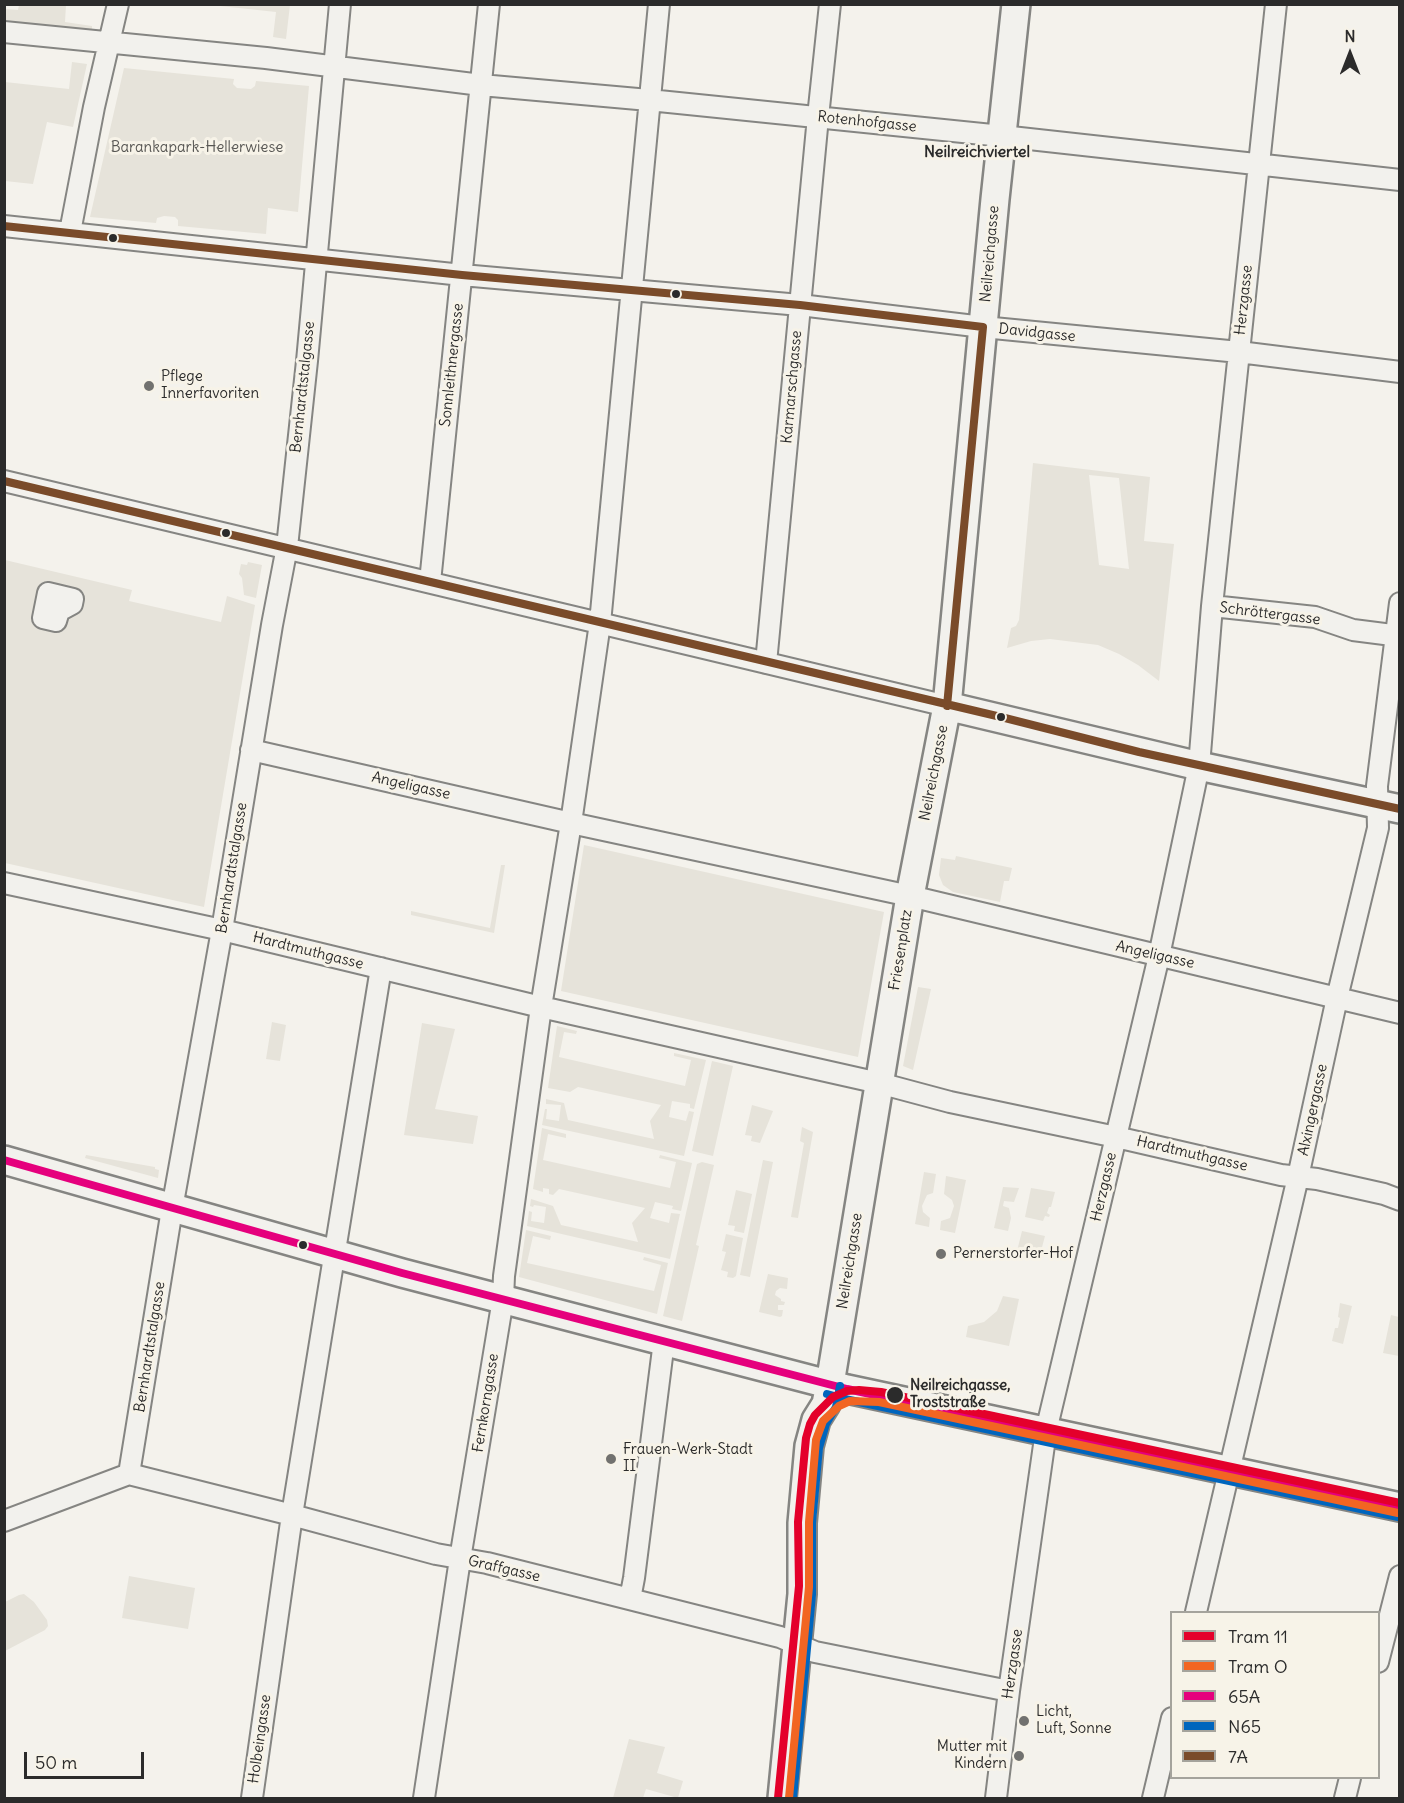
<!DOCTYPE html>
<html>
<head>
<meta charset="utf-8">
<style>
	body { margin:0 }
	#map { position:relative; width:1404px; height:1803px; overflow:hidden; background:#f4f2ec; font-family:Delius,sans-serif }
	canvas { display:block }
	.frame { position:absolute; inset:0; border:6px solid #2b2b2b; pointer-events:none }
	.legend { position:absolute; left:1170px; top:1611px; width:210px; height:168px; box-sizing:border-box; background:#f7f3e8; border:2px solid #a5a39c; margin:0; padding:8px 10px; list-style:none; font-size:18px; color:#2b2b2b }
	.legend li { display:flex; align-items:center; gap:12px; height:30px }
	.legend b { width:30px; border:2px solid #a5a39c }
	.north { position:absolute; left:1320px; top:24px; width:60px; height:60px; -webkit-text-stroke:4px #f7f3e8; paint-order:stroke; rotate:0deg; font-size:16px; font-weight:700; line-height:24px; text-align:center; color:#2b2b2b }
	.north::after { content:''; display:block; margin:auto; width:21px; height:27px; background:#2b2b2b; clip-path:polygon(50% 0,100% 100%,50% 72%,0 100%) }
	.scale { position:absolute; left:24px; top:1752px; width:120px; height:27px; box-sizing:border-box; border:3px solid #2b2b2b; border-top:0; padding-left:8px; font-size:18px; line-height:21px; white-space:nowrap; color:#2b2b2b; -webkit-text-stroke:4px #f7f3e8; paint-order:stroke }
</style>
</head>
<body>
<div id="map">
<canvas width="1404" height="1803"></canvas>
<div class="frame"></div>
<ul class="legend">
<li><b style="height:8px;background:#e4002b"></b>Tram 11</li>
<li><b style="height:8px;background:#f26522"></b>Tram O</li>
<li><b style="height:8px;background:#e5007d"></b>65A</li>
<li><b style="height:8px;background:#0065bd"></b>N65</li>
<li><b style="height:8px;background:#7a4b2a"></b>7A</li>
</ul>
<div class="north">N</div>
<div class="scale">50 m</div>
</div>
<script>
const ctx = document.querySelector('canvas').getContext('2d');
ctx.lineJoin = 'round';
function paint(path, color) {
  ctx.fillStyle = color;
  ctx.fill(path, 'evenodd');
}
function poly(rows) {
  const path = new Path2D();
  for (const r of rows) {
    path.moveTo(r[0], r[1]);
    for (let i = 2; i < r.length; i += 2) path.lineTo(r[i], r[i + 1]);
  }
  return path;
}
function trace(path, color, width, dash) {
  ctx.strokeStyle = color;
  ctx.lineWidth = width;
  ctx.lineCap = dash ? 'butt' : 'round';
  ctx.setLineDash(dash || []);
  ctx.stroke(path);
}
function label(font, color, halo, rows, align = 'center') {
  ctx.font = font + ' Delius,sans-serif';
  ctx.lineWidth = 6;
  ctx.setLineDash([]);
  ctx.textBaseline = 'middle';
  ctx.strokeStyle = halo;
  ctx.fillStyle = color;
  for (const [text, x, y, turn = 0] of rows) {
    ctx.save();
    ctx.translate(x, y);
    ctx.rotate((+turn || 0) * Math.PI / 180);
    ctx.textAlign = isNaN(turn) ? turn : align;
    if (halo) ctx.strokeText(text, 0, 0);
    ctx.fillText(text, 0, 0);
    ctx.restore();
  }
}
const green = poly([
	[19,5,66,5,65,22,92,26,92,31,5,22,5,9,18,10],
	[211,5,290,5,286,39,273,37,276,12],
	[72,62,87,64,73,127,47,122,33,184,5,181,5,82,69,89],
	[124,68,234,79,233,84,237,88,251,89,255,86,256,81,309,86,298,212,268,208,266,234,178,226,178,220,175,217,164,216,157,218,156,223,90,217],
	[1033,463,1150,477,1144,541,1174,544,1159,681,1138,665,1119,654,1098,645,1050,639,1031,641,1007,648,1011,628,1016,626,1019,620],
	[1089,475,1119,478,1129,569,1099,565],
	[5,560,132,590,129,601,221,622,227,596,255,605,204,907,5,863],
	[248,562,262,565,256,598,244,595,242,578,239,574,241,564,247,565],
	[584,845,884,912,858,1057,561,991],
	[956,856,1012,868,1009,881,1004,881,1000,902,953,892,943,885,939,875,941,858,955,860],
	[501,865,505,865,494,933,411,915,411,911,490,928],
	[918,987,931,989,913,1070,903,1066],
	[272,1022,286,1025,280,1061,266,1059],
	[422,1023,455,1029,435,1109,478,1116,473,1144,404,1135],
	[557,1026,577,1031,576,1034,564,1032,559,1057,685,1086,691,1060,674,1056,674,1053,706,1060,694,1109,690,1108,690,1104,672,1101,669,1117,686,1121,689,1111,694,1112,684,1156,542,1125,545,1109,547,1109,546,1119,559,1121,561,1105,546,1104,546,1099,564,1103,568,1120,654,1139,650,1121,661,1105,578,1087,570,1092,548,1088],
	[712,1061,733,1066,713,1156,692,1151],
	[752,1105,773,1111,760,1143,751,1141,752,1136,745,1135],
	[802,1127,813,1132,798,1218,791,1217,804,1143,800,1141],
	[542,1128,566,1134,566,1138,548,1134,543,1160,670,1188,676,1162,659,1158,660,1155,692,1163,681,1211,672,1209,673,1206,655,1202,650,1218,669,1223,671,1213,680,1214,670,1259,527,1226,529,1211,532,1212,531,1221,544,1223,546,1207,534,1205,533,1207,530,1206,531,1199,553,1206,561,1225,638,1242,632,1223,645,1208,559,1189,553,1195,549,1194,549,1189,543,1188,543,1192,533,1189],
	[86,1155,155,1167,155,1169,159,1170,158,1178,85,1158],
	[763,1160,773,1162,750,1277,740,1275],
	[702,1162,714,1165,696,1245,699,1246,682,1321,663,1316,697,1164],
	[924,1172,936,1174,933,1193,927,1195,922,1206,923,1212,930,1218,929,1227,915,1224],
	[946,1176,966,1180,955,1233,940,1230,941,1221,950,1218,954,1206,952,1200,944,1194],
	[1003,1187,1019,1188,1014,1202,1004,1201,1003,1206,1009,1208,1011,1218,1008,1231,994,1228],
	[1031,1188,1055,1192,1051,1207,1049,1207,1047,1213,1050,1215,1049,1217,1045,1216,1043,1221,1025,1217],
	[736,1190,752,1194,744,1233,734,1231,735,1226,728,1225],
	[526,1230,551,1236,550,1240,533,1236,527,1263,654,1291,661,1265,643,1260,644,1257,668,1263,657,1314,519,1277],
	[1022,1231,1045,1236,1041,1251,1037,1250,1034,1252,1033,1257,1031,1258,1016,1255],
	[726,1234,743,1238,736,1276,733,1278,727,1277,728,1272,721,1270,726,1252,722,1251],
	[768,1274,788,1278,787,1289,780,1288,776,1291,775,1295,781,1299,781,1301,785,1302,784,1305,778,1305,778,1310,783,1310,782,1316,780,1317,759,1312],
	[1003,1296,1019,1299,1009,1346,966,1337,968,1326,984,1322,997,1311],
	[1340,1303,1352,1306,1343,1344,1332,1341,1335,1328,1338,1328,1340,1318,1338,1317],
	[1391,1315,1399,1317,1399,1338,1398,1342,1399,1346,1399,1356,1383,1353],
	[129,1576,195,1588,188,1629,122,1618],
	[24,1594,34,1602,47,1620,48,1626,45,1630,5,1651,5,1602,19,1595],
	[629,1739,665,1747,657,1773,683,1781,678,1798,646,1789,643,1798,613,1798]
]);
const street = poly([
	[4,32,266,58,481,85,649,100,1002,136,1400,180],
	[4,226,462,275,800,305,983,327,1239,352,1400,372],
	[70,232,94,107,118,4],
	[4,481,947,706],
	[430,582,489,4],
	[48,593,73,599,72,604,59,611,56,621,43,618,48,593],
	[1212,606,1315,617,1353,630,1400,636],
	[766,663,818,117,830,4],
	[251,750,571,823,910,896,1400,1013],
	[4,883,222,930,541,1007,879,1083,950,1102,1116,1137,1281,1175,1317,1179,1384,1194,1400,1200],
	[129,1474,173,1203,222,930,272,625,287,547,307,361,340,4],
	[4,1521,129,1474,292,1515,436,1554,487,1563,780,1637,815,1652,1009,1691],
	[630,1599,634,1578,664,1341],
	[1196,1612,1298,1177,1337,998,1378,828,1377,786,1400,603],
	[1378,1662,1400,1576],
	[252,1798,292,1515,381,968],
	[424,1798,460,1559,503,1299,504,1276,541,1007,571,823,600,623,659,4],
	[996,1798,1009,1691,1046,1431,1159,956,1199,766,1212,606,1276,4],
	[1153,1798,1172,1718],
	[1345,1798,1350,1778]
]);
const secondary = poly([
	[947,706,1199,766,1400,809],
	[4,1160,402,1273,847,1389,1400,1507],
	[782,1798,802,1594,802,1523,809,1446,816,1420,826,1404,830,1384,910,896,947,706,995,199,1016,4]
]);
const bus1 = poly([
	[4,1160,402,1273,847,1389,1400,1507]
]);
const bus2 = poly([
	[827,1394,845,1399,1398,1517],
	[793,1798,812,1595,812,1523,819,1448,826,1424,836,1407,840,1386]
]);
const bus3 = poly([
	[4,226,462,275,800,305,983,327,947,706],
	[4,481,1001,717,1139,752,1400,809]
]);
const tram1 = poly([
	[778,1798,799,1586,798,1522,806,1438,810,1424,815,1415,833,1397,847,1391,859,1390,881,1392,1400,1503]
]);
const tram2 = poly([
	[789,1798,809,1587,809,1522,816,1440,823,1421,839,1406,850,1401,879,1402,1398,1513]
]);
const markers = [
	[113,238,5,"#2b2b2b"],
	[676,294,5,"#2b2b2b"],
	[149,386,6,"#71716f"],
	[226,533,5,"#2b2b2b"],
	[1001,717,5,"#2b2b2b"],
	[303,1245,5,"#2b2b2b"],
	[941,1254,6,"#71716f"],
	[895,1395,9,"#2b2b2b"],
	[611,1459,6,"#71716f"],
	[1024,1721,6,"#71716f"],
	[1019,1756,6,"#71716f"]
];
const streetNames = [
	["Rotenhofgasse",867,122,6],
	["Neilreichgasse",990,254,-85],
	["Herzgasse",1244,300,-84],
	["Davidgasse",1037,333,6],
	["Sonnleithnergasse",452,365,-84],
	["Bernhardtstalgasse",303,387,-84],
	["Karmarschgasse",792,387,-85],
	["Schröttergasse",1270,614,7],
	["Neilreichgasse",934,773,-79],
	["Angeligasse",411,786,13],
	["Bernhardtstalgasse",232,868,-81],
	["Friesenplatz",901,950,-81],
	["Hardtmuthgasse",308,951,14],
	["Angeligasse",1155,955,13],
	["Alxingergasse",1313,1110,-78],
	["Hardtmuthgasse",1192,1154,13],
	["Herzgasse",1104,1187,-77],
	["Neilreichgasse",850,1261,-81],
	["Bernhardtstalgasse",150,1347,-81],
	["Fernkorngasse",486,1403,-81],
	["Graffgasse",504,1569,13],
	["Herzgasse",1013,1664,-82],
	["Holbeingasse",260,1739,-82]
];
const parkNames = [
	["Barankapark-Hellerwiese",197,148]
];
const poiNames = [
	["Pflege",161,377],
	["Innerfavoriten",161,394],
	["Pernerstorfer-Hof",953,1254],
	["Frauen-Werk-Stadt",623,1450],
	["II",623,1467],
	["Licht,",1036,1712],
	["Luft, Sonne",1036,1729],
	["Mutter mit",1007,1747,"right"],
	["Kindern",1007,1764,"right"]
];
const stopNames = [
	["Neilreichgasse,",910,1386],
	["Troststraße",910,1403]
];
const neighbourhoodNames = [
	["Neilreichviertel",977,152]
];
paint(green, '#e6e3da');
trace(street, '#858582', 24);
trace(secondary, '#858582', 32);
trace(street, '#f2f1ed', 20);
trace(secondary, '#f2f1ed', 27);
trace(bus1, '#e5007d', 8);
trace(bus2, '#0065bd', 8);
trace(bus3, '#7a4b2a', 8);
trace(tram1, '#e4002b', 8);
trace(tram2, '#f26522', 8);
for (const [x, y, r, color] of markers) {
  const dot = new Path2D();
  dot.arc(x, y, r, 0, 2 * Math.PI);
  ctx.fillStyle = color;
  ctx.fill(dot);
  trace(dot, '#f7f3e8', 2);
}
label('15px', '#2b2b2b', '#f7f3e8', streetNames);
label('15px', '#575653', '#f7f3e8', parkNames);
label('15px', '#2b2b2b', '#f7f3e8', poiNames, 'left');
label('bold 15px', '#2b2b2b', '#f7f3e8', stopNames, 'left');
label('bold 16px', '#2b2b2b', '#f7f3e8', neighbourhoodNames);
</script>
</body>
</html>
